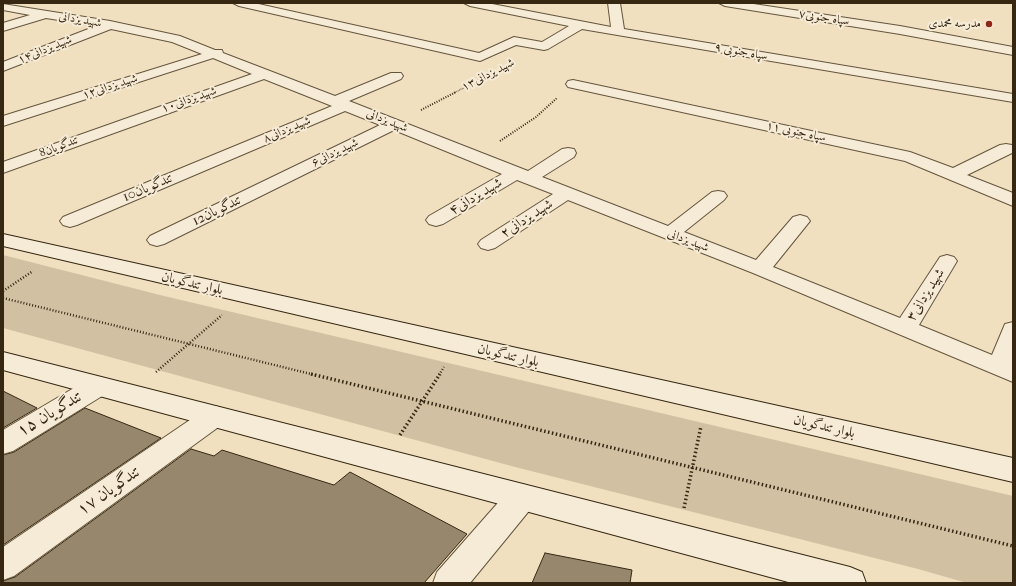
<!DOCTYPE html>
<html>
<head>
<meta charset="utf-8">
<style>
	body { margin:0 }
	#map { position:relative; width:1016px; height:586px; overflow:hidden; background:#f1e0c0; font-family:"IM FELL French Canon",serif }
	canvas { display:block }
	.frame { position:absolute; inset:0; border:4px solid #352712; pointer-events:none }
</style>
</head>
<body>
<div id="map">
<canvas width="1016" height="586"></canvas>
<div class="frame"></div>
</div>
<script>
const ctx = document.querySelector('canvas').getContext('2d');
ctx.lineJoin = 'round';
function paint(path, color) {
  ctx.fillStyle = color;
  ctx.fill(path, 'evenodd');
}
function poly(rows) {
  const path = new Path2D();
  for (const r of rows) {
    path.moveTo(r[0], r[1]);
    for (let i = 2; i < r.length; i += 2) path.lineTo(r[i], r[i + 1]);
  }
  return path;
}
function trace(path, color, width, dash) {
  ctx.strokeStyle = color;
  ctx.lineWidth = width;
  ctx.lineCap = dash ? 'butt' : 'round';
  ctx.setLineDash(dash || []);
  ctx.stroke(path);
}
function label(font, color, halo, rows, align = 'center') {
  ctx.font = font + ' "IM FELL French Canon",Amiri,serif';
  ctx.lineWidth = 4;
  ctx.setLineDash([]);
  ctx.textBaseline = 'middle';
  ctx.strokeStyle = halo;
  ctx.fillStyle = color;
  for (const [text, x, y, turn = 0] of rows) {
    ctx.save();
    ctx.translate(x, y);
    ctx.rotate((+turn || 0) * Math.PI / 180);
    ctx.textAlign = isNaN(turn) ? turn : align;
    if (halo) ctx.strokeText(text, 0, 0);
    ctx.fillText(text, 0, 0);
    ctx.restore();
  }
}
const green = poly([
	[3,255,164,296,1013,496,1013,583,967,583,918,569,515,467,3,328]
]);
const building = poly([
	[3,391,37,408,3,428,3,391],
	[85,408,161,438,3,545,3,455,14,452,85,408],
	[191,449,214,456,222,450,334,485,350,472,467,534,424,583,3,583,3,581,15,577,191,449],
	[545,553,632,570,630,583,532,583,545,553]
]);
const pathFar3 = poly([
	[454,93,482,78]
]);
const pathFar2 = poly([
	[421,110,456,92],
	[500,141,536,117,557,98]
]);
const pathFar1 = poly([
	[3,291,33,271],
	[3,298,315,375],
	[156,372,222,315],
	[439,375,444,367]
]);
const path = poly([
	[311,374,1013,546],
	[400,435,440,374],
	[684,508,701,426]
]);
const street = poly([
	[233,3,254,3,479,53,514,37,542,42,569,26,470,6,464,3,487,3,611,27,608,3,620,3,624,29,1013,94,1013,102,582,29,548,49,544,50,516,45,480,61,239,6,233,3],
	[719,3,747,3,900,26,1013,47,1013,55,900,34,725,6,719,3],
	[3,4,110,21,180,36,215,50,222,50,223,53,335,96,391,73,401,73,403,76,401,79,349,101,528,171,562,149,568,148,574,149,576,153,574,157,542,177,668,226,712,192,718,191,724,192,727,196,724,200,684,232,756,260,793,217,800,215,807,217,810,221,773,267,900,318,940,257,947,255,954,257,957,261,919,325,992,355,1005,324,1013,322,1013,382,753,273,568,200,495,248,488,250,481,248,478,244,481,240,553,194,517,180,443,224,436,226,429,224,426,220,429,216,502,174,394,130,164,244,157,246,150,244,147,240,150,236,380,125,345,111,77,225,70,227,63,225,60,221,63,217,332,106,264,79,3,173,3,162,252,74,213,58,3,126,3,116,202,54,172,42,111,29,3,71,3,62,96,26,46,18,3,31,3,23,30,15,3,10,3,4],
	[573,80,910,152,953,168,1000,145,1006,144,1012,145,1012,153,967,175,1013,193,1013,206,905,161,568,87,566,84,568,81,573,80],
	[98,377,107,379,111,386,107,393,13,451,3,454,3,430,89,379,98,377],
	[215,406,224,409,228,416,224,423,14,576,3,580,3,547,206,409,215,406],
	[522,484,533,488,537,497,533,506,470,583,433,583,437,572,511,488,522,484]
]);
const secondary = poly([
	[3,234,1013,458,1013,482,3,246,3,234],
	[3,352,850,567,862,572,866,583,792,583,3,370,3,352]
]);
const markers = [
	[989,24,4,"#8f2418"]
];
const farStreetnames = [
	["سپاه جنوبی۷",824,18,9],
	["شهید یزدانی",80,20,10],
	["شهید یزدانی۱۴",45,50,-22],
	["۹ سپاه جنوبی",741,52,10],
	["شهید یزدانی۱۳",488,75,-27],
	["شهید یزدانی۱۲",110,87,-18],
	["شهید یزدانی۱۰",189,100,-19],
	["شهید یزدانی",387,121,22],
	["شهید یزدانی۸",287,130,-23],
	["۱۱ سپاه جنوبی",796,132,12],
	["8تندگویان",59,147,-21],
	["شهید یزدانی۶",335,153,-26],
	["شهید یزدانی",688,241,21]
];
const farPoinames = [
	["مدرسه محمدی",981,24]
];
const streetNames = [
	["10تندگویان",148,188,-23],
	["شهید یزدانی۴",476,197,-31],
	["12تندگویان",217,211,-26],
	["شهید یزدانی۲",527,219,-33],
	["بلوار تندگویان",192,284,13],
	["شهید یزدانی۳",926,295,-58],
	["بلوار تندگویان",508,356,13],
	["بلوار تندگویان",824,427,13]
];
const nearStreetnames = [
	["۱۵ تندگویان",50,414,-31],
	["۱۷ تندگویان",109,491,-35]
];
paint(green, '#d1c1a2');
paint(building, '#97876c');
trace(building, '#352712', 1);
trace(street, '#64553e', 2);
trace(secondary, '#352712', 2);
trace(pathFar3, '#352712', 1.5, [0.5, 1]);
trace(pathFar2, '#352712', 2, [1, 1.5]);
trace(pathFar1, '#352712', 2.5, [1, 2]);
trace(path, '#352712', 3.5, [1.5, 2.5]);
paint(street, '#f6ebd6');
paint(secondary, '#f6ebd6');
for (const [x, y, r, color] of markers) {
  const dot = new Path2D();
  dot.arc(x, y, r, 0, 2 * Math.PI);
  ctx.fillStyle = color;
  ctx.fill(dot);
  trace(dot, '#f6ebd6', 1.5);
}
label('12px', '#352712', '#f6ebd6', farStreetnames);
label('12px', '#352712', '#f6ebd6', farPoinames, 'right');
label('14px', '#352712', '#f6ebd6', streetNames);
label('17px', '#352712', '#f6ebd6', nearStreetnames);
</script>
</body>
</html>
